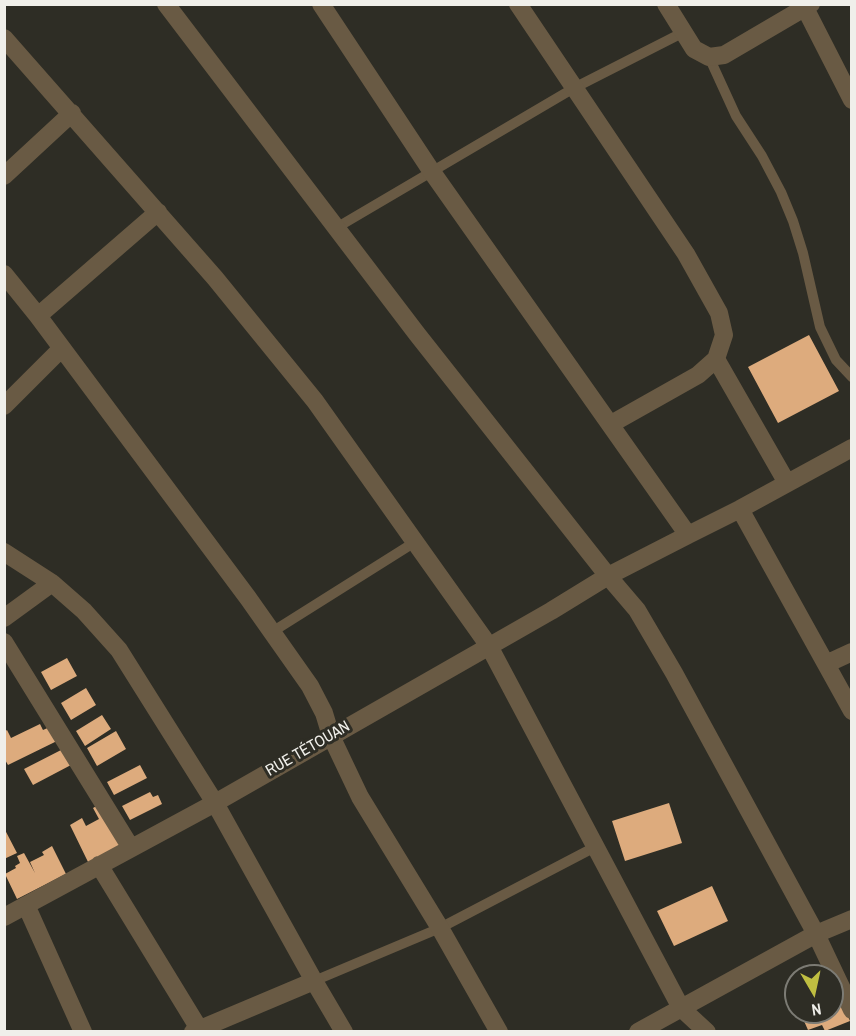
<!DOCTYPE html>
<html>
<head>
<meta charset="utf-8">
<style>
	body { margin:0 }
	#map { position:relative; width:856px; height:1036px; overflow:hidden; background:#2e2d25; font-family:"Archivo Narrow",sans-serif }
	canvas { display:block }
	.frame { position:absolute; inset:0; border:6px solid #f0efea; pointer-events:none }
	.north { position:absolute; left:784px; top:964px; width:60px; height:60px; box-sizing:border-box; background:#2e2d25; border:2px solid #7c7b74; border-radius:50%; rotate:171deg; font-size:16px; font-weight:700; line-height:24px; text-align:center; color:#f0efea }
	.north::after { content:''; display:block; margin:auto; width:21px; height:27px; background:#bfbe41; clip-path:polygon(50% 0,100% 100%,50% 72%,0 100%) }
</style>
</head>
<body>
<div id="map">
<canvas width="856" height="1036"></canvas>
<div class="frame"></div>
<div class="north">N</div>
</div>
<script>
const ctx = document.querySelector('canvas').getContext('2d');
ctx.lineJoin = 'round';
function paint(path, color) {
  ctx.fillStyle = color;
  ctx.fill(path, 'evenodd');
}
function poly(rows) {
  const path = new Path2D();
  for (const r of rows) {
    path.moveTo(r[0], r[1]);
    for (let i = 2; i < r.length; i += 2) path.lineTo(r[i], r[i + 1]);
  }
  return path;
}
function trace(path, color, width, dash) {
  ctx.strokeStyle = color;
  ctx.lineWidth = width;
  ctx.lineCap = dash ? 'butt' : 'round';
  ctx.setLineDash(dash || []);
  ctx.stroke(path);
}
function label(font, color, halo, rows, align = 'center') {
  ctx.font = font + ' "Archivo Narrow",sans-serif';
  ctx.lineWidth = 6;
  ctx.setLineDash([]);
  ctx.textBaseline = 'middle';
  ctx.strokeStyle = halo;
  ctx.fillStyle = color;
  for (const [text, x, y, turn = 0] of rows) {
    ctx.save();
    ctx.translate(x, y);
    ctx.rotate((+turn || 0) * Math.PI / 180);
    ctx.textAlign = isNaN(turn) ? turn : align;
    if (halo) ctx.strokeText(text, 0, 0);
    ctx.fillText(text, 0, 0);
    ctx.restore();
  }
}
const building = poly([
	[809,335,839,391,778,423,748,367],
	[67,658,77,676,51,690,41,672],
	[86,688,96,705,71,720,61,703],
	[102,715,111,729,85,746,76,731],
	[40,724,43,730,52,726,59,740,8,765,4,758,4,732,7,730,11,738],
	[116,731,126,749,97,766,87,748],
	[63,749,71,765,33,785,24,769],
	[140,765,147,778,114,795,107,782],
	[150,792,153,797,158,795,162,804,130,820,122,806],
	[669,803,682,843,625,861,612,821],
	[100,804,121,846,89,864,70,825,82,818,86,826,99,819,93,808],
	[4,828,17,853,4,859],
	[52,846,66,874,17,899,5,874,16,868,15,866,20,863,17,856,24,853,35,873,30,862,44,855,42,852],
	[712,886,728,921,674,946,657,911],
	[832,975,850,1021,825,1031,822,1025,808,1030,800,1012,832,1012],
	[796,977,796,1001,788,980]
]);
const lane = poly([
	[709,57,736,116,762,156,781,192,793,221,803,253,820,327,836,360,852,377],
	[336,228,574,88,684,32],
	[272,632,415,542],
	[314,981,440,928,595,847]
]);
const street = poly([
	[166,4,417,334,608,576,637,610,674,673,816,934,638,1032],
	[518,4,686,254,719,313,724,335,716,359,698,375,611,424],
	[666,4,694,49,709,57,724,55,811,4],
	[803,4,852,100],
	[4,38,215,278,315,401,415,542,489,646,681,1008,707,1032],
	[4,176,72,113],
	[4,274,38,316,248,598,310,686,324,713,331,736,360,797,440,928,499,1032],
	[38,316,158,212],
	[716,359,787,483],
	[4,406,62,348],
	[852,448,740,509,852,711],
	[688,535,740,509],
	[4,552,52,583,84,611,119,650,215,803,314,981,344,1032],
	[4,618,52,583],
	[4,642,131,848],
	[826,664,852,652],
	[99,865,201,1032],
	[26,905,83,1032],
	[4,917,215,803,551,611,608,576,688,535,432,172,321,4],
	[852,919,816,934,852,1010],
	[193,1032,314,981]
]);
const streetNames = [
	["RUE TÉTOUAN",308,749,-30]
];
paint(building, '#ddab7d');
trace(lane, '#695a44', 10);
trace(street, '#695a44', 18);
label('16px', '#f0efea', '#2e2d25', streetNames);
</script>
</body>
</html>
